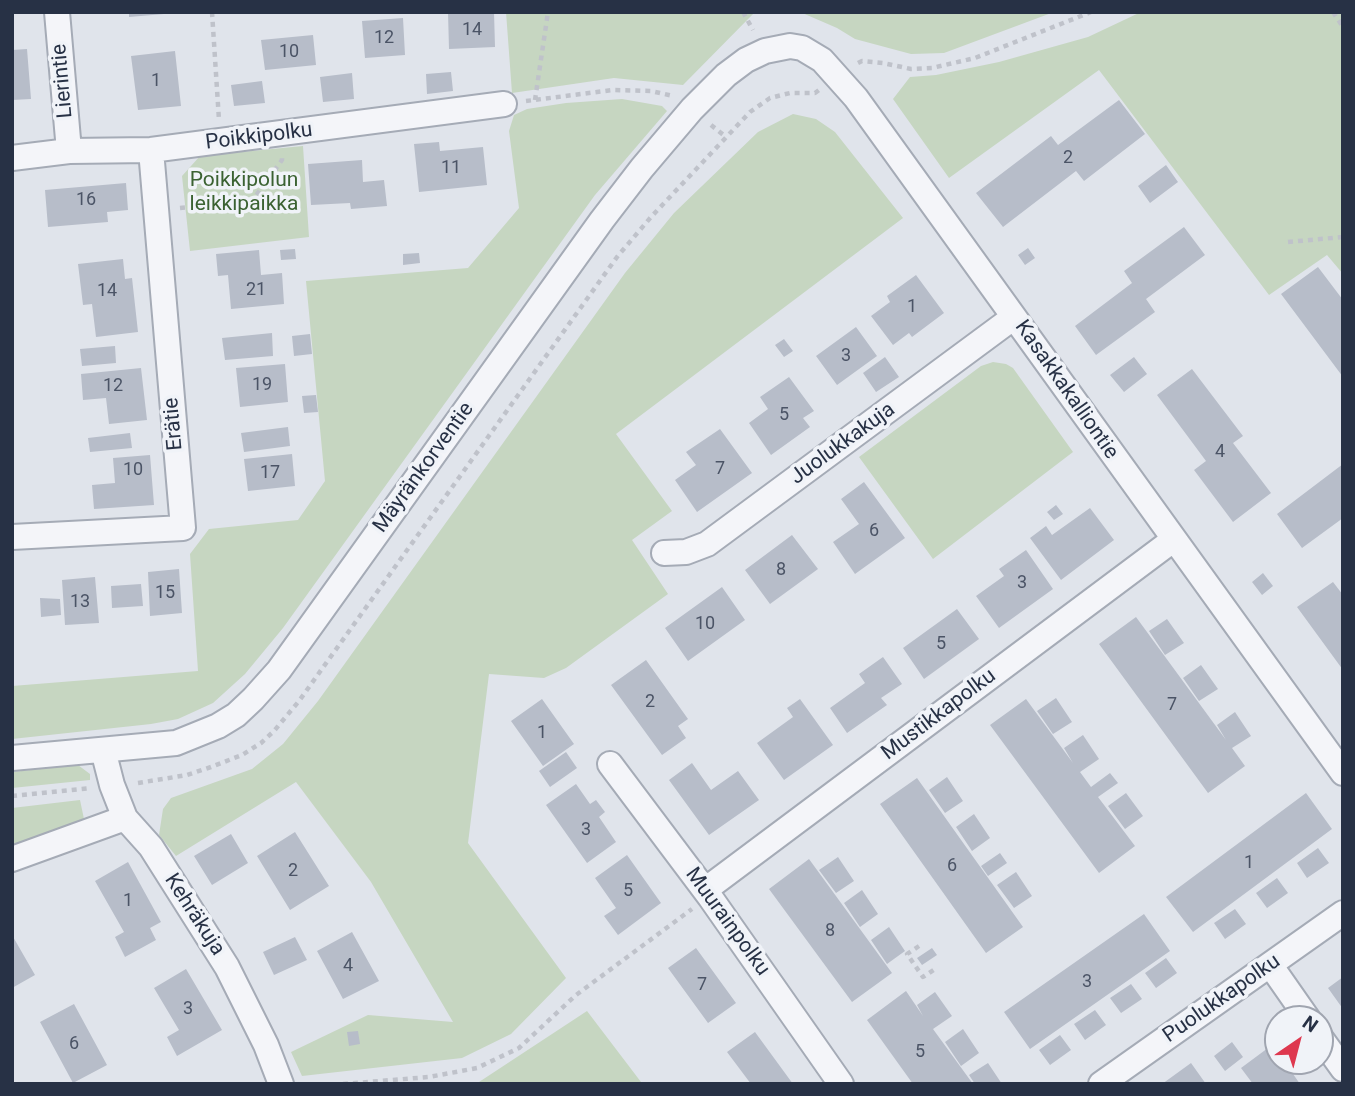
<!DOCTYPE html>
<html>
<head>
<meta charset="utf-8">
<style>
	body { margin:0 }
	#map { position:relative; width:1355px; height:1096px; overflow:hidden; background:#e0e4eb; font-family:Roboto,sans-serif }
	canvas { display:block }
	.frame { position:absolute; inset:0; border:14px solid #273145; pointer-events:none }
	.north { position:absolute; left:1264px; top:1005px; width:70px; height:70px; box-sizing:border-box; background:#f0f3f8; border:2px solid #a0a5b0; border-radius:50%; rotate:35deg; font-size:19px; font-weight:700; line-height:28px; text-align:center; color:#273145 }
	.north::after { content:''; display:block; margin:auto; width:24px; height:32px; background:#de384f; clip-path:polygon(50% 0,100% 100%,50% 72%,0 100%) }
</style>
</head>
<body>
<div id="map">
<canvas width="1355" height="1096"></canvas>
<div class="frame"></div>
<div class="north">N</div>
</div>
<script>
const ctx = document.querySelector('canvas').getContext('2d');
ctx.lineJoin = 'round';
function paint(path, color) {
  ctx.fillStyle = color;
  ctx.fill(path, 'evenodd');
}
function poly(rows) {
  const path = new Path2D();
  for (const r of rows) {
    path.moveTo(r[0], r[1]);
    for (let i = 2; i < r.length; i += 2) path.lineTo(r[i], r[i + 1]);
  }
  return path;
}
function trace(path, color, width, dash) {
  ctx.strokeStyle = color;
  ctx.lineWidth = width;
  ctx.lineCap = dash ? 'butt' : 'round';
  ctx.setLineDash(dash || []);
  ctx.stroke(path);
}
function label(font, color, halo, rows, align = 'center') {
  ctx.font = font + ' Roboto,sans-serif';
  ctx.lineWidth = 7;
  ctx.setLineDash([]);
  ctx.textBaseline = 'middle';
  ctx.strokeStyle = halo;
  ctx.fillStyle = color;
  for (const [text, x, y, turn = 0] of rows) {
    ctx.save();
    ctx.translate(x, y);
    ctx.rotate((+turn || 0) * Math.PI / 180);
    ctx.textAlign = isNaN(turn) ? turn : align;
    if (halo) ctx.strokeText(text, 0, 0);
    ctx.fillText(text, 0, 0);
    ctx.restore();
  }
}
const green = poly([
	[506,12,755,12,683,85,614,78,512,93],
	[800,12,1054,12,944,53,911,54,855,39,837,28],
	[1141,12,1343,12,1343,274,1327,255,1269,295,1099,70,949,178,893,99,910,77,936,75,999,62,1088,37],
	[622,99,662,106,667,111,595,195,283,628,245,674,213,703,178,719,151,724,12,739,12,686,198,671,190,554,209,529,298,520,325,481,306,281,468,268,519,208,509,131,514,115,527,109,566,103],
	[793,114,816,119,835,132,903,218,616,434,672,511,632,540,668,594,566,668,544,678,489,674,468,843,566,978,511,1034,462,1058,302,1076,291,1052,368,1015,453,1022,371,882,296,782,176,856,159,835,163,809,171,798,252,769,283,744,318,701,625,273,674,213,758,132],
	[303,146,309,237,190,251,182,176,200,156],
	[993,362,1006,364,1013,368,1073,452,933,559,859,457,981,366],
	[78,765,90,774,90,780,12,788,12,772],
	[80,800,84,819,12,845,12,808],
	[587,1011,641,1082,637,1084,460,1084,479,1082]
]);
const building = poly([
	[129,12,164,12,164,14,129,17],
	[448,12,494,12,495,47,449,49],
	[403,18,405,55,365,58,362,21],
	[313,35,316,65,265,70,261,40],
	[27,49,31,99,12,100,12,50],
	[175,51,181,106,138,110,131,56],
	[451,72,453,91,427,94,426,74],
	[352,73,354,99,323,102,320,77],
	[262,81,265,103,234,106,231,85],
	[1119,100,1145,134,1084,181,1076,171,1003,227,976,193,1051,136,1058,145],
	[439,142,440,151,483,147,487,185,419,192,414,144],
	[362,160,363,182,384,180,387,206,351,209,350,203,311,205,308,164],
	[1166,165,1178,182,1150,203,1138,186],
	[126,183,128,210,107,212,108,222,48,227,45,190],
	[1184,227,1205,255,1146,299,1155,312,1096,355,1075,326,1132,283,1124,271],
	[1028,248,1035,258,1025,265,1018,255],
	[295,249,296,259,281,260,280,250],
	[259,250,261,275,282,273,284,304,231,309,228,275,218,276,216,254],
	[419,253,420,263,403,265,403,254],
	[123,259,125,279,132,278,138,332,96,337,92,304,83,305,78,264],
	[1318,267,1343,300,1343,377,1281,294],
	[916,275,944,313,912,337,909,333,893,345,871,316,890,302,887,296],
	[856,327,877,356,837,385,816,356],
	[272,333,273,356,225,360,222,338],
	[310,334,312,354,294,356,292,336],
	[784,339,793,351,784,357,775,345],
	[115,346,116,363,82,366,80,349],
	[885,357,899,377,876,392,863,373],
	[1134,357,1147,374,1124,392,1110,375],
	[285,364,288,402,240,407,236,368],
	[141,368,147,420,109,424,106,398,83,400,81,374],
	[1192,369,1243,436,1233,443,1271,493,1233,522,1194,470,1206,461,1157,395],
	[789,377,814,411,803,418,810,427,771,455,749,423,768,409,760,397],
	[316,395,318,412,304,413,302,396],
	[288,427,290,446,244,452,241,433],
	[720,429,752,473,697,512,675,480,696,465,686,452],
	[130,433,132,448,90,452,88,438],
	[292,454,295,486,248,491,244,459],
	[150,455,154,505,94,509,92,485,115,483,113,458],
	[1343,464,1343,518,1302,548,1277,514],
	[864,482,905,538,855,574,833,542,859,524,841,499],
	[1056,505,1063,514,1054,520,1047,512],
	[1090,508,1114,540,1061,580,1030,538,1046,526,1052,535],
	[792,535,818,569,770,604,745,570],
	[1026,550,1053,589,999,628,976,596,1004,576,999,569],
	[179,569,182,613,150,616,148,572],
	[1263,573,1273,586,1262,595,1252,582],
	[95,577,99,623,65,625,62,580],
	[1333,582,1343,595,1343,670,1297,607],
	[141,584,143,606,112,608,111,586],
	[722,587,745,620,688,661,665,628],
	[40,598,60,599,61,615,41,617],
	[957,609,979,639,924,679,903,648],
	[1136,617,1226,740,1217,725,1235,712,1251,736,1232,748,1245,766,1208,793,1099,644],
	[1167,619,1184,643,1165,655,1149,631],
	[883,657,902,684,881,698,887,705,847,733,830,708,865,683,859,674],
	[646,660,688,719,678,726,686,738,662,755,611,685],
	[1201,665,1218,689,1199,701,1183,678],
	[1056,698,1072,722,1053,734,1037,711],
	[542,699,574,744,543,766,511,721],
	[800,699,833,745,784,780,757,743,793,717,787,708],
	[1026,699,1073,763,1064,748,1083,735,1099,759,1080,772,1091,787,1110,773,1118,783,1098,797,1135,846,1099,873,990,725],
	[566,752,577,768,550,787,539,771],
	[692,763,711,790,738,771,759,800,709,835,669,780],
	[947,777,963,801,945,813,929,790],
	[917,778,1023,927,986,953,880,804],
	[576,784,590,804,596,800,605,812,599,817,616,842,587,863,546,805],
	[1126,793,1143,816,1125,829,1108,806],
	[1306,793,1332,829,1193,932,1166,897],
	[974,814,990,838,972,851,956,827],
	[295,832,329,886,290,910,257,856],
	[231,834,248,863,212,885,194,856],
	[1318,848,1329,863,1307,878,1297,863],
	[1000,853,1007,863,988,876,981,866],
	[627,855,661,903,618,935,604,916,616,908,595,878],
	[838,857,854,881,836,893,819,870],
	[809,859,892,973,852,1002,769,889],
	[128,862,161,922,150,928,156,940,125,957,115,937,124,932,95,881],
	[1016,872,1032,896,1014,908,997,885],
	[1277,878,1288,893,1267,908,1256,893],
	[862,890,878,914,860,927,844,903],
	[1235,909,1246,924,1225,939,1214,923],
	[1144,914,1170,951,1030,1049,1004,1012],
	[889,927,905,951,887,964,871,940],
	[352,932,379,981,343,999,317,951],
	[12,935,35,975,12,988],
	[295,937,307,960,274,975,263,952],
	[696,948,736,1003,708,1023,668,968],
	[932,948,937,955,922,965,917,958],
	[1166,958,1177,973,1156,988,1145,973],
	[186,969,222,1030,177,1056,167,1037,179,1030,154,988],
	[1343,977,1343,1009,1328,988],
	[1131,984,1142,999,1121,1013,1110,998],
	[906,991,923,1016,917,1005,935,992,952,1016,933,1029,973,1084,913,1084,867,1020],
	[74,1004,107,1065,73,1083,40,1022],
	[1095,1010,1106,1025,1085,1040,1074,1024],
	[963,1029,979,1053,961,1066,945,1042],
	[358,1031,360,1044,349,1046,347,1032],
	[755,1032,793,1084,751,1084,727,1052],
	[1060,1035,1071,1050,1050,1065,1039,1050],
	[1232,1042,1243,1057,1225,1071,1214,1056],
	[1272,1045,1278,1053,1278,1061,1284,1061,1300,1084,1253,1084,1241,1068],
	[988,1063,1002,1084,975,1084,969,1075],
	[1191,1063,1206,1084,1162,1084]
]);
const path = poly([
	[212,12,219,120],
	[743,12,753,30],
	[1333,12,1343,27],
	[858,63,862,61,883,63,911,69,932,68,975,58,1091,12],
	[535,100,548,12],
	[526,101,613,90,651,91,673,96],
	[711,125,726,137],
	[180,208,252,201,282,160,282,155],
	[1288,242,1343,237],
	[138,783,187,775,211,767,242,755,261,743,274,731,299,701,617,257,651,217,750,112,770,98,790,93,815,93,819,90],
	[12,796,91,788],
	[919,946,907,954,923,977,935,969],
	[343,1084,429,1077,477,1068,519,1048,576,995,692,909]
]);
const minor = poly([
	[57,12,69,151],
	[12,158,69,151,151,150,504,104],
	[12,537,183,528,151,150],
	[664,553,686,552,707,544,1014,317],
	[103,750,112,785,125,818,151,847,227,967,266,1045,281,1084],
	[12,758,176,743,218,726,236,715,253,699,279,670,602,220,642,168,692,109,726,75,746,60,765,51,790,46,802,48,822,60,856,98,1343,773],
	[610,764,710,897,841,1084],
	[12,859,125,818],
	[705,890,1173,540],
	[1271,966,1308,1019],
	[1320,1037,1343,1069],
	[1101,1084,1343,913]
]);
const numberNames = [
	["14",472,30],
	["12",384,38],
	["10",289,52],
	["1",156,81],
	["2",1068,158],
	["11",451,168],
	["16",86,200],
	["21",256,290],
	["14",107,291],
	["1",912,307],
	["3",846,356],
	["19",262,385],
	["12",113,386],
	["5",784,415],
	["4",1220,452],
	["7",720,469],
	["10",133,470],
	["17",270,473],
	["6",874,531],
	["8",781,570],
	["3",1022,583],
	["15",165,593],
	["13",80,602],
	["10",705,624],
	["5",941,644],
	["2",650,702],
	["7",1172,705],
	["1",542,733],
	["3",586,830],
	["1",1249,863],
	["6",952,866],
	["2",293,871],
	["5",628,891],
	["1",128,901],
	["8",830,931],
	["4",348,966],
	["3",1087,982],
	["7",702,985],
	["3",188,1009],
	["6",74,1044],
	["5",920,1052]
];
const streetNames = [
	["Lierintie",63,81,-95],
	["Poikkipolku",259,137,-7],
	["Kasakkakalliontie",1066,390,55],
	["Erätie",174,424,-95],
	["Juolukkakuja",843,444,-36],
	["Mäyränkorventie",424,468,-54],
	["Mustikkapolku",939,715,-37],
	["Kehräkuja",194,915,57],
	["Muurainpolku",727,922,54],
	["Puolukkapolku",1222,999,-35]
];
const parkNames = [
	["Poikkipolun",244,181],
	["leikkipaikka",244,205]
];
paint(green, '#c6d6c1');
paint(building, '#b7bdc9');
trace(minor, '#a5abb6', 28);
trace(path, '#bfc2ca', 4.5, [5, 5]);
trace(minor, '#f4f5f9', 24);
label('18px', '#4b5466', null, numberNames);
label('21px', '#273145', '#f0f3f8', streetNames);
label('21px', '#3b6232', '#f0f3f8', parkNames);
</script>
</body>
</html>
